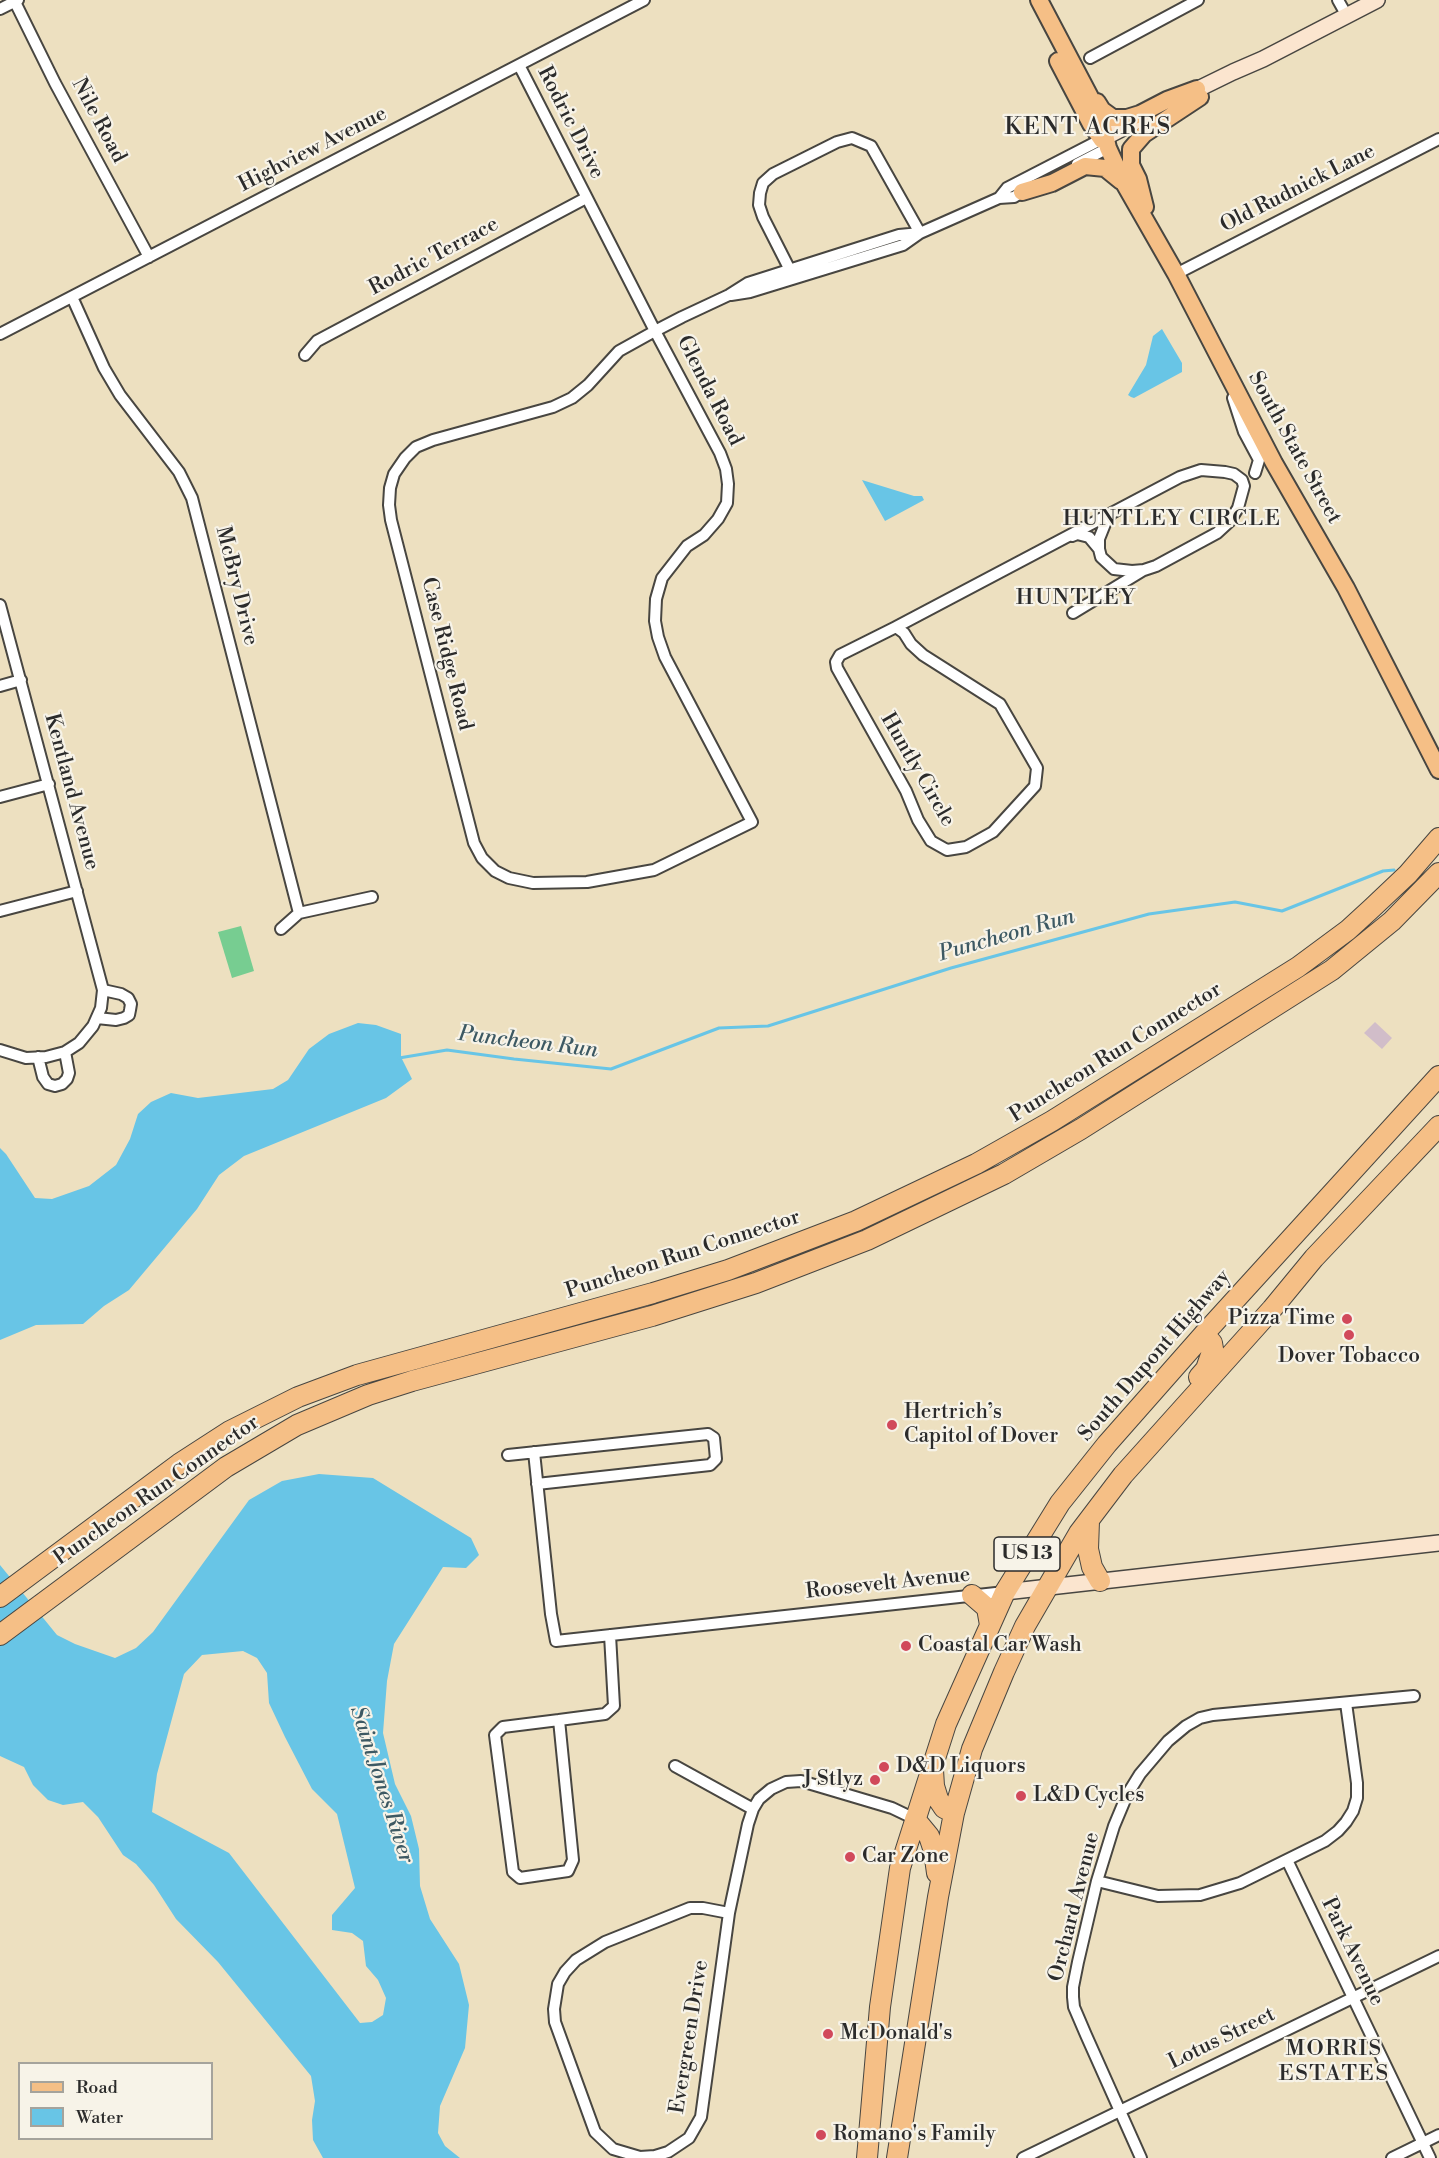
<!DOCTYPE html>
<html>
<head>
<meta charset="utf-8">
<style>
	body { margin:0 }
	#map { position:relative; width:1439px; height:2158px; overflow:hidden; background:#ede0c0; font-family:"Libre Bodoni",serif }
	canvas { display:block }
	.legend { position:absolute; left:18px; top:2062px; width:195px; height:78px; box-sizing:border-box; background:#f7f3e8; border:2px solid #a5a39c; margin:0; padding:8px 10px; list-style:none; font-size:18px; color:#2b2b2b }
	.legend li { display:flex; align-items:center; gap:12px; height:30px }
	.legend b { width:30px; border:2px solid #a5a39c }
</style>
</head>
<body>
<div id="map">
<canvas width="1439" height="2158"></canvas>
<ul class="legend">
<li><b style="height:8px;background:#f5bf86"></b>Road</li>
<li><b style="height:16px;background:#68c5e6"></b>Water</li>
</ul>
</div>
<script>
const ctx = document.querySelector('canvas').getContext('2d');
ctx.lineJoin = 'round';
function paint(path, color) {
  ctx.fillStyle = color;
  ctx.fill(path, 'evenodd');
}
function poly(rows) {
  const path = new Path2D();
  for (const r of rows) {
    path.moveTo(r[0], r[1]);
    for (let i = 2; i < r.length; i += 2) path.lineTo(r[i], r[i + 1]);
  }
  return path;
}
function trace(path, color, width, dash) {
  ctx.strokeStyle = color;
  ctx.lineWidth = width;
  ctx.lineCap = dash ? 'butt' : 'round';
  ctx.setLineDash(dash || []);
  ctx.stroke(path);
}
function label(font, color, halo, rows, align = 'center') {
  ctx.font = font + ' "Libre Bodoni",serif';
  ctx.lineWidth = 4.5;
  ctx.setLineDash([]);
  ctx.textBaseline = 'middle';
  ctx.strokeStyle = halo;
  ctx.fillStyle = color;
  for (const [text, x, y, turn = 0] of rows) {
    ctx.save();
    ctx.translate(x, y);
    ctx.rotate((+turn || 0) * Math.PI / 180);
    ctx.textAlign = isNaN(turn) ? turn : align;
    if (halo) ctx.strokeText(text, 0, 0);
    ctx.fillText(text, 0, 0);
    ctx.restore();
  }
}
const industrial = poly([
	[1375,1022,1392,1038,1382,1049,1364,1033]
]);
const green = poly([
	[241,926,254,971,232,978,218,932]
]);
const water = poly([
	[1162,329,1182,363,1182,372,1134,398,1131,397,1128,395,1146,365,1153,336],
	[862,480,914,496,922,496,924,500,885,521],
	[358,1023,376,1025,401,1034,401,1057,412,1079,386,1098,244,1156,219,1175,197,1209,129,1290,104,1306,83,1324,36,1325,0,1340,0,1148,6,1154,35,1198,52,1199,89,1186,116,1165,130,1139,138,1114,151,1102,171,1093,198,1098,273,1089,288,1080,309,1049,329,1034],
	[319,1474,373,1478,471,1538,479,1555,466,1568,443,1567,394,1644,387,1681,383,1733,395,1784,411,1816,419,1849,420,1886,430,1919,459,1964,469,2005,465,2048,440,2106,438,2133,445,2146,460,2158,323,2158,313,2140,312,2120,315,2101,311,2076,218,1962,176,1919,154,1885,136,1864,123,1855,98,1817,83,1802,63,1805,48,1800,33,1785,24,1767,0,1756,0,1565,57,1635,75,1644,115,1658,136,1648,153,1632,249,1500,282,1481],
	[243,1651,257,1658,267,1673,269,1703,285,1737,312,1789,337,1814,355,1888,332,1915,332,1930,352,1933,363,1941,366,1966,378,1980,386,1998,383,2015,372,2022,360,2023,229,1853,152,1812,157,1774,184,1674,202,1655]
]);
const stream = poly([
	[399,1058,447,1050,514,1059,611,1069,719,1028,768,1026,951,968,1149,914,1235,902,1282,911,1383,871,1394,870]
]);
const street = poly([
	[14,0,55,83,149,257],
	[1338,0,1347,16],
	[0,9,18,0],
	[1090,58,1198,0],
	[519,65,655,331,720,453,726,469,728,484,727,503,718,519,704,535,687,546,662,578,656,599,655,621,658,637,665,657,752,822,654,870,587,882,533,883,509,878,495,871,482,858,474,843,391,520,389,505,390,488,394,474,405,458,416,447,433,440,553,407,572,398,588,385,619,351,655,331,682,317,729,295,748,283,899,235,920,233],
	[1077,164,1108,148],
	[999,198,1007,188,1102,139],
	[792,274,763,217,759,205,760,193,763,183,773,174,837,142,852,138,871,146,920,233],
	[1176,274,1439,139],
	[731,295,750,292,903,245,920,233,999,198,1014,197,1025,190],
	[72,297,104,368,120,395,179,472,192,498,299,913],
	[0,334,644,0],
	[305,355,317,341,586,198],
	[1233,398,1244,432,1259,460,1255,473],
	[1072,536,1077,534,1089,537,1099,549],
	[0,605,103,990,101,1008,93,1026,79,1043,65,1052,46,1057,26,1058,0,1050],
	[1073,613,1142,571],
	[896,627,1180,477,1201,470,1225,472,1234,474,1242,480,1244,486,1238,508,1230,521,1217,533,1156,566,1144,570,1132,571,1114,569,1101,557,1099,549,1099,539,1107,519,1112,513],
	[896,627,904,633,911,644,923,655,1000,704,1037,768,1035,786,993,832,966,847,947,850,931,841,918,820,906,791,837,668,836,662,840,655,896,627],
	[0,686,21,680],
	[0,797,49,784],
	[0,911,77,891],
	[281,929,299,913,372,897],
	[97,1018,116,1020,124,1018,129,1015,130,1010,131,1004,128,998,121,994,103,990],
	[38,1057,43,1077,48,1084,55,1086,62,1084,67,1079,69,1073,65,1052],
	[534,1452,551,1614,556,1641,1005,1592],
	[508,1455,708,1434,714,1438,716,1459,710,1465,537,1484],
	[559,1720,503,1727,495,1735,513,1872,520,1878,568,1871,573,1860,559,1720,605,1714,614,1706,610,1635],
	[675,1766,753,1809],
	[1287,1860,1430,2158],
	[1097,1881,1158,1896,1200,1895,1240,1883,1325,1841,1338,1831,1346,1822,1353,1811,1357,1798,1357,1783,1346,1703],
	[729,1913,703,1908,690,1908,605,1942,576,1960,565,1972,558,1984,554,2009,555,2022,595,2132,613,2149,640,2157,655,2156,668,2152,689,2138,701,2117,729,1913,748,1824,753,1809,759,1799,771,1789,786,1782,801,1781,892,1808,915,1819],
	[1023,2158,1439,1956],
	[1141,2158,1086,2035,1074,2007,1073,1997,1073,1987,1078,1962,1097,1881,1114,1826,1127,1795,1140,1774,1168,1741,1186,1726,1200,1718,1213,1715,1414,1696],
	[1392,2158,1439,2135]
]);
const secondary = poly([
	[1186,95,1233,72,1263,59,1377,0],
	[1102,139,1146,116],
	[1005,1592,1439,1543]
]);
const primary = poly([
	[1039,0,1101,118,1108,148,1124,183,1176,274,1274,463,1346,588,1439,770],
	[1058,61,1091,124,1102,140],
	[1097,102,1102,110,1113,118,1127,118,1140,114,1167,100,1197,89],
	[1022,192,1052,183,1085,166,1105,168,1121,181],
	[1145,207,1138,179,1131,165,1131,149,1144,134,1200,97]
]);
const highway = poly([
	[1199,1377,1206,1369,1213,1349,1212,1343,1204,1334],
	[1089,1521,1088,1549,1092,1567,1100,1581],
	[972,1595,987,1608,990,1625],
	[0,1597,179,1464,230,1431,298,1397,357,1375,653,1293,728,1270,856,1221,976,1164,1052,1121,1298,967,1348,930,1372,908,1408,874,1439,838],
	[0,1635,226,1467,297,1425,368,1395,412,1381,652,1316,756,1283,867,1240,1004,1174,1081,1129,1332,970,1392,921,1439,873],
	[933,1770,934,1786,938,1799,944,1808,954,1813],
	[915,1819,929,1836,934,1851,937,1873],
	[867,2158,880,2007,900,1868,946,1724,1005,1592,1060,1503,1107,1444,1204,1334,1439,1076],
	[897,2158,938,1897,954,1813,972,1749,1004,1672,1025,1626,1079,1533,1123,1475,1272,1309,1314,1258,1439,1126]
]);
const markers = [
	[1347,1319,6,"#d1495b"],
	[1349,1335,6,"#d1495b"],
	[892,1425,6,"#d1495b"],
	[906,1646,6,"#d1495b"],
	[884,1767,6,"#d1495b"],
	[875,1780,6,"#d1495b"],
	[1021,1796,6,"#d1495b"],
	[850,1857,6,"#d1495b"],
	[828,2034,6,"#d1495b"],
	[821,2135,6,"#d1495b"]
];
const shields = [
	[1027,1554,66]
];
const shieldNames = [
	["US 13",1027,1554]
];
const streetNames = [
	["Nile Road",98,121,62],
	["Rodric Drive",570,123,63],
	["Highview Avenue",313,150,-27],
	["Old Rudnick Lane",1298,189,-27],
	["Rodric Terrace",434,257,-28],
	["Glenda Road",709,391,63],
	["South State Street",1294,448,61],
	["McBry Drive",236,586,76],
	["Case Ridge Road",446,654,76],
	["Huntly Circle",917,770,60],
	["Kentland Avenue",71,792,75],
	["Puncheon Run Connector",1116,1053,-32],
	["Puncheon Run Connector",683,1255,-18],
	["South Dupont Highway",1155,1356,-49],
	["Puncheon Run Connector",157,1491,-35],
	["Roosevelt Avenue",888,1584,-6],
	["Orchard Avenue",1075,1907,-76],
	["Park Avenue",1352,1952,64],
	["Evergreen Drive",690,2037,-81],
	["Lotus Street",1222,2039,-26]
];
const poiNames = [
	["Pizza Time",1335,1319,"right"],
	["Dover Tobacco",1349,1357,"center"],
	["Hertrich’s",904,1413],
	["Capitol of Dover",904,1437],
	["Coastal Car Wash",918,1646],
	["D&D Liquors",896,1767],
	["J Stlyz",863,1780,"right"],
	["L&D Cycles",1033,1796],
	["Car Zone",862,1857],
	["McDonald's",840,2034],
	["Romano's Family",833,2135]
];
const neighbourhoodNames = [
	["HUNTLEY CIRCLE",1172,520],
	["HUNTLEY",1076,599],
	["MORRIS",1334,2050],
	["ESTATES",1334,2075]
];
const waterNames = [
	["Puncheon Run",1007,936,-16],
	["Puncheon Run",528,1043,7],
	["Saint Jones River",381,1785,72]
];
const quarterNames = [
	["KENT ACRES",1088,128]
];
paint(industrial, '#d1bdc9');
paint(green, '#77cd91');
paint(water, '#68c5e6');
trace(stream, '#68c5e6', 3);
trace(street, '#484641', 14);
trace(secondary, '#484641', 18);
trace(primary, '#484641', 20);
trace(highway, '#484641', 22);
trace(street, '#fff', 10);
trace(secondary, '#fbe5cf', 15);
trace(primary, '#f5bf86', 16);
trace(highway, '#f5bf86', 20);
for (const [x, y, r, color] of markers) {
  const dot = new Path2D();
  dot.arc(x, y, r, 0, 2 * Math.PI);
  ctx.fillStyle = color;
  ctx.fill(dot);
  trace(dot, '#f7f3e8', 2);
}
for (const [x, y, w] of shields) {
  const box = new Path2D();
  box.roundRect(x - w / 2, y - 17, w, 34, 4.5);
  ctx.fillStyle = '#f7f3e8';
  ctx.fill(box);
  trace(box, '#2b2b2b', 1.5);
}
label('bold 20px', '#2b2b2b', null, shieldNames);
label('21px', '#2b2b2b', '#f7f3e8', streetNames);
label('21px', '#2b2b2b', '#f7f3e8', poiNames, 'left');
ctx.letterSpacing = '1.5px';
label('22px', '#2b2b2b', '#f7f3e8', neighbourhoodNames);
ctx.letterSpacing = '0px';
label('italic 22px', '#3d5963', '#f7f3e8', waterNames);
ctx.letterSpacing = '1.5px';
label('24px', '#2b2b2b', '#f7f3e8', quarterNames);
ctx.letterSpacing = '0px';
</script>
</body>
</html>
